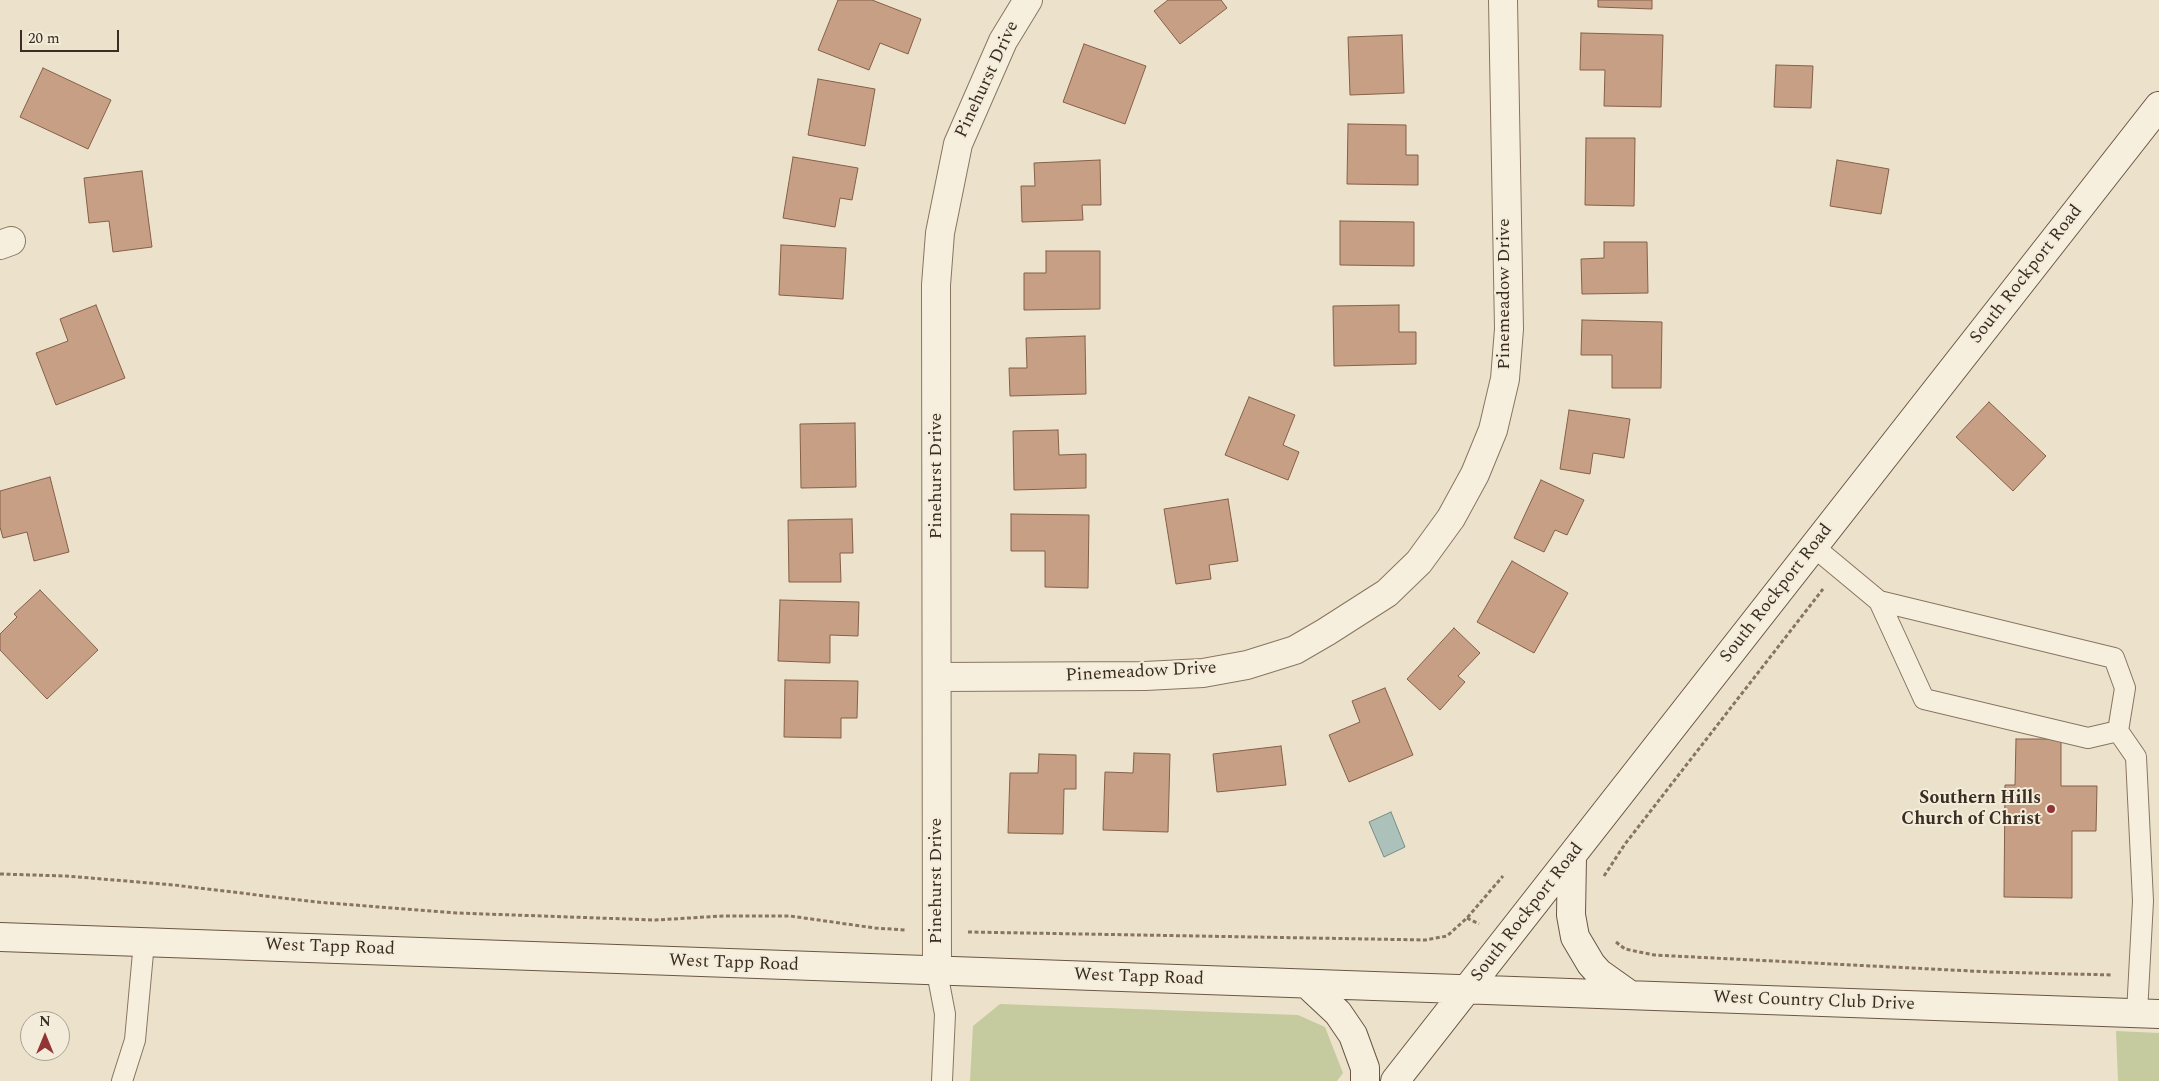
<!DOCTYPE html>
<html>
<head>
<meta charset="utf-8">
<style>
	body { margin:0 }
	#map { position:relative; width:2159px; height:1081px; overflow:hidden; background:#ece2cb; font-family:Spectral,serif }
	canvas { display:block }
	.north { position:absolute; left:20px; top:1011px; width:50px; height:50px; box-sizing:border-box; background:#f4ecda; border:1px solid #aaa090; border-radius:50%; rotate:0deg; font-size:14px; font-weight:700; line-height:20px; text-align:center; color:#3a2d22 }
	.north::after { content:''; display:block; margin:auto; width:18px; height:22px; background:#923537; clip-path:polygon(50% 0,100% 100%,50% 72%,0 100%) }
	.scale { position:absolute; left:20px; top:30px; width:99px; height:22px; box-sizing:border-box; border:2px solid #3a2d22; border-top:0; padding-left:6px; font-size:15px; line-height:18px; white-space:nowrap; color:#3a2d22; -webkit-text-stroke:4px #f4ecda; paint-order:stroke }
</style>
</head>
<body>
<div id="map">
<canvas width="2159" height="1081"></canvas>
<div class="north">N</div>
<div class="scale">20 m</div>
</div>
<script>
const ctx = document.querySelector('canvas').getContext('2d');
ctx.lineJoin = 'round';
function paint(path, color) {
  ctx.fillStyle = color;
  ctx.fill(path, 'evenodd');
}
function poly(rows) {
  const path = new Path2D();
  for (const r of rows) {
    path.moveTo(r[0], r[1]);
    for (let i = 2; i < r.length; i += 2) path.lineTo(r[i], r[i + 1]);
  }
  return path;
}
function trace(path, color, width, dash) {
  ctx.strokeStyle = color;
  ctx.lineWidth = width;
  ctx.lineCap = dash ? 'butt' : 'round';
  ctx.setLineDash(dash || []);
  ctx.stroke(path);
}
function label(font, color, halo, rows, align = 'center') {
  ctx.font = font + ' Spectral,serif';
  ctx.lineWidth = 4;
  ctx.setLineDash([]);
  ctx.textBaseline = 'middle';
  ctx.strokeStyle = halo;
  ctx.fillStyle = color;
  for (const [text, x, y, turn = 0] of rows) {
    ctx.save();
    ctx.translate(x, y);
    ctx.rotate((+turn || 0) * Math.PI / 180);
    ctx.textAlign = isNaN(turn) ? turn : align;
    if (halo) ctx.strokeText(text, 0, 0);
    ctx.fillText(text, 0, 0);
    ctx.restore();
  }
}
const green = poly([
	[1000,1004,1298,1015,1325,1027,1343,1073,1337,1081,970,1081,973,1026],
	[2116,1031,2159,1033,2159,1081,2118,1081]
]);
const water = poly([
	[1391,812,1405,847,1384,857,1369,822,1391,812]
]);
const building = poly([
	[838,0,872,0,921,19,908,54,880,43,869,70,818,50,838,0],
	[1168,0,1221,0,1227,8,1180,44,1154,11,1168,0],
	[1598,0,1652,0,1652,9,1598,7,1598,0],
	[1581,33,1663,35,1661,107,1604,106,1605,70,1580,70,1581,33],
	[1402,35,1404,93,1350,95,1348,37,1402,35],
	[1084,44,1146,66,1125,124,1063,102,1084,44],
	[1776,65,1813,66,1811,108,1774,107,1776,65],
	[43,68,111,100,88,149,20,117,43,68],
	[818,79,875,89,865,146,808,135,818,79],
	[1348,124,1406,125,1406,155,1418,155,1418,185,1347,184,1348,124],
	[1586,138,1635,138,1634,206,1585,205,1586,138],
	[793,157,858,168,852,200,840,198,835,227,783,218,793,157],
	[1100,160,1101,205,1082,205,1083,220,1022,222,1021,186,1035,186,1034,163,1100,160],
	[1837,160,1889,169,1881,214,1830,206,1837,160],
	[142,171,152,247,113,252,109,221,89,223,84,178,142,171],
	[1340,221,1414,222,1414,266,1340,265,1340,221],
	[1604,242,1647,242,1648,293,1582,294,1581,259,1604,258,1604,242],
	[781,245,846,248,843,299,779,295,781,245],
	[1046,251,1100,251,1100,309,1024,310,1024,273,1046,273,1046,251],
	[96,305,125,378,56,405,36,353,68,341,60,319,96,305],
	[1399,305,1399,332,1416,332,1416,364,1334,366,1333,306,1399,305],
	[1582,320,1662,322,1661,388,1612,388,1612,355,1581,355,1582,320],
	[1085,336,1086,394,1010,396,1009,368,1027,368,1026,338,1085,336],
	[1249,397,1295,415,1283,445,1299,452,1288,480,1225,455,1249,397],
	[1989,402,2046,456,2013,491,1956,437,1989,402],
	[1569,410,1630,419,1624,458,1593,453,1590,474,1560,469,1569,410],
	[855,423,856,487,801,488,800,424,855,423],
	[1058,430,1059,455,1086,454,1086,488,1014,490,1013,431,1058,430],
	[50,477,69,552,34,561,27,532,3,538,0,527,0,491,50,477],
	[1541,480,1584,500,1567,535,1555,530,1544,552,1514,538,1541,480],
	[1228,499,1238,561,1209,565,1211,579,1176,584,1164,509,1228,499],
	[1011,514,1089,515,1088,588,1045,587,1045,551,1011,551,1011,514],
	[852,519,853,553,840,553,841,582,789,582,788,520,852,519],
	[1512,561,1568,593,1534,653,1477,622,1512,561],
	[40,590,98,650,47,699,0,650,0,634,17,617,14,614,40,590],
	[780,600,859,602,858,636,830,635,830,663,778,661,780,600],
	[1454,628,1480,653,1458,676,1465,682,1440,710,1407,679,1454,628],
	[785,680,858,681,857,718,841,718,841,738,784,737,785,680],
	[1385,688,1413,755,1349,782,1329,735,1360,722,1352,701,1385,688],
	[2016,739,2061,739,2061,786,2097,786,2096,831,2072,831,2072,898,2004,897,2005,785,2015,785,2016,739],
	[1281,746,1286,785,1217,792,1213,754,1281,746],
	[1134,753,1170,754,1168,832,1103,830,1105,772,1133,773,1134,753],
	[1039,754,1076,755,1076,789,1064,789,1063,834,1008,833,1010,773,1038,773,1039,754]
]);
const path = poly([
	[0,874,66,876,174,885,316,902,457,913,655,920,723,916,790,916,875,928,906,930],
	[1604,876,1625,844,1823,589],
	[1467,918,1479,924],
	[968,932,1425,940,1447,936,1467,918,1503,876],
	[1616,942,1625,949,1654,955,1991,972,2113,975]
]);
const lane = poly([
	[1814,547,1879,601,2114,658,2125,688,2118,731,2088,738,1924,699,1879,601],
	[2118,731,2136,757,2143,901,2137,1013],
	[937,972,945,1014,942,1081],
	[122,1081,135,1040,144,942]
]);
const street = poly([
	[0,245,11,241],
	[937,677,1145,676,1203,673,1247,665,1295,650,1326,632,1387,593,1419,562,1451,518,1475,474,1493,430,1505,379,1509,329,1503,0],
	[937,972,936,285,940,233,958,144,1003,41,1028,0]
]);
const secondary = poly([
	[1572,857,1571,915,1575,937,1591,964,1599,973,1630,995],
	[0,937,2159,1014],
	[1307,984,1338,1013,1353,1035,1365,1068,1365,1081],
	[1395,1081,2159,106]
]);
const markers = [
	[2051,809,5,"#923537"]
];
const streetNames = [
	["Pinehurst Drive",988,80,-65],
	["South Rockport Road",2027,275,-52],
	["Pinemeadow Drive",1505,294,-90],
	["Pinehurst Drive",937,476,-90],
	["South Rockport Road",1777,594,-52],
	["Pinemeadow Drive",1141,673,-3],
	["Pinehurst Drive",937,881,-90],
	["South Rockport Road",1528,913,-52],
	["West Tapp Road",330,948,2],
	["West Tapp Road",734,964,2],
	["West Tapp Road",1139,978,2],
	["West Country Club Drive",1814,1002,2]
];
const poiNames = [
	["Southern Hills",2041,799],
	["Church of Christ",2041,820]
];
paint(green, '#c5ca9f');
paint(water, '#abc1ba');
trace(water, '#728f87', 1);
paint(building, '#c79f84');
trace(building, '#855f48', 1);
trace(lane, '#887560', 22);
trace(street, '#887560', 30);
trace(secondary, '#6a5643', 30);
trace(path, '#887560', 3, [4, 2.5]);
trace(lane, '#f7efde', 20);
trace(street, '#f7efde', 28);
trace(secondary, '#f7efde', 28);
for (const [x, y, r, color] of markers) {
  const dot = new Path2D();
  dot.arc(x, y, r, 0, 2 * Math.PI);
  ctx.fillStyle = color;
  ctx.fill(dot);
  trace(dot, '#f4ecda', 2);
}
label('18px', '#3a2d22', '#f4ecda', streetNames);
label('bold 18px', '#3a2d22', '#f4ecda', poiNames, 'right');
</script>
</body>
</html>
